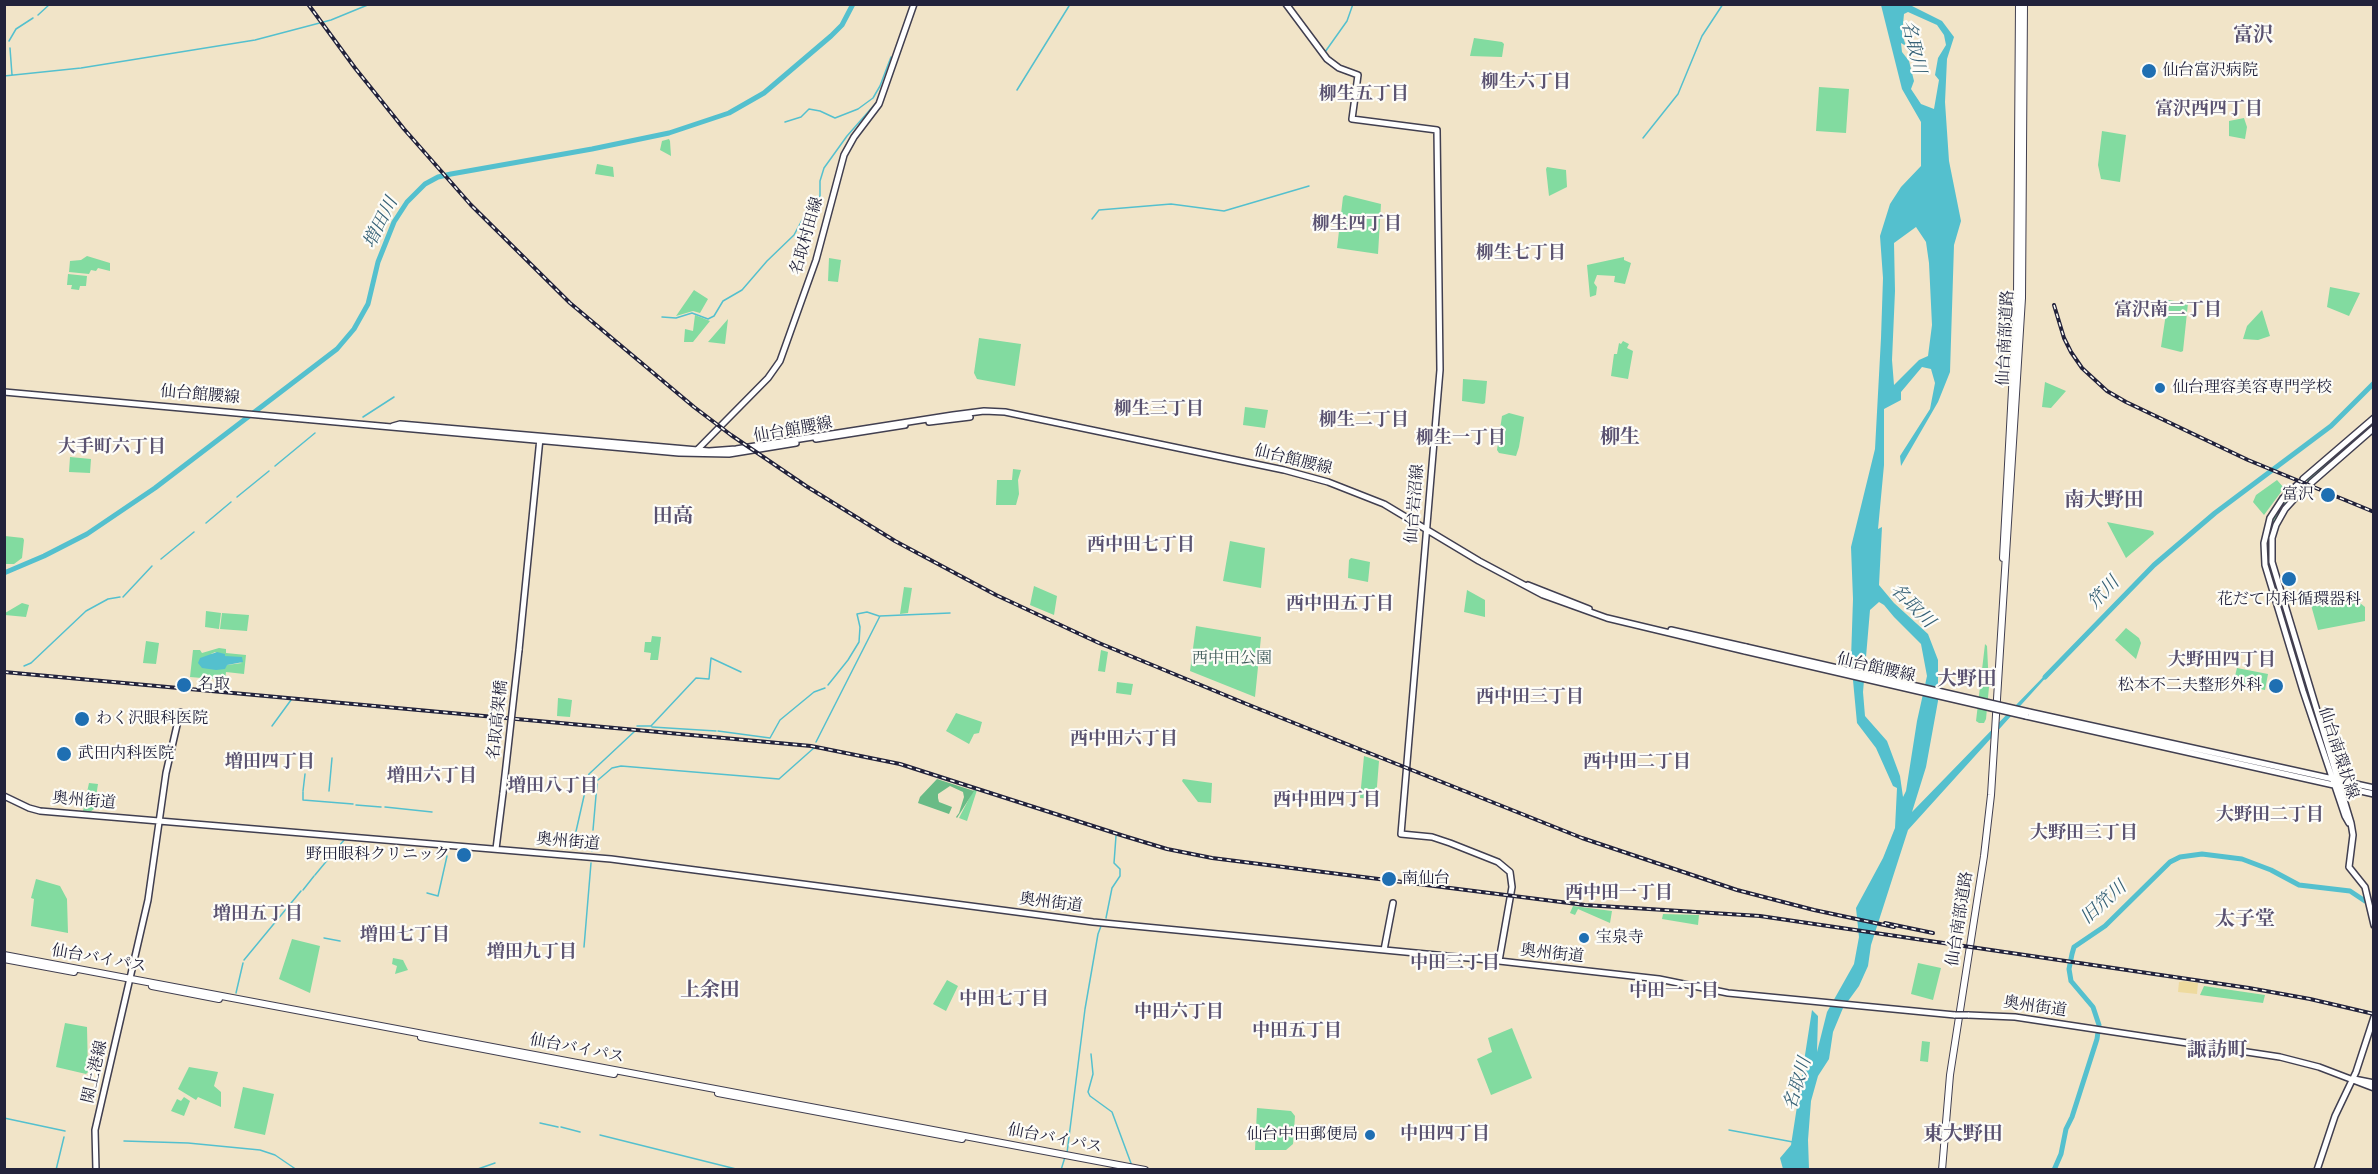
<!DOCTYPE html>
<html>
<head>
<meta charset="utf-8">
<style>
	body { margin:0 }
	#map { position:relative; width:2378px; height:1174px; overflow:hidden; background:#f1e4c8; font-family:"Old Standard TT",serif }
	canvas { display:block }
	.frame { position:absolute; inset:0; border:6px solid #22223b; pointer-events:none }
</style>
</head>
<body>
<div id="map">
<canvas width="2378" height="1174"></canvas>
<div class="frame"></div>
</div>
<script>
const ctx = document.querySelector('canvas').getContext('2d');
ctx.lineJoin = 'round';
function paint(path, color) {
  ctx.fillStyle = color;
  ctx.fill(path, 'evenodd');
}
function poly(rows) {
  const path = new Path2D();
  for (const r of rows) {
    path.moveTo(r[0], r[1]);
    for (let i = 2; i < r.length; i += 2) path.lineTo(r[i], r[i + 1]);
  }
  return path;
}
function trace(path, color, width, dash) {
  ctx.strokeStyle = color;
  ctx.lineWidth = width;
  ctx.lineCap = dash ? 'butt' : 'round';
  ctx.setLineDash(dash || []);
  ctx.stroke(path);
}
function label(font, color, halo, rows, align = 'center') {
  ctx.font = font + ' "Old Standard TT","Noto Serif JP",serif';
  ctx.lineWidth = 4.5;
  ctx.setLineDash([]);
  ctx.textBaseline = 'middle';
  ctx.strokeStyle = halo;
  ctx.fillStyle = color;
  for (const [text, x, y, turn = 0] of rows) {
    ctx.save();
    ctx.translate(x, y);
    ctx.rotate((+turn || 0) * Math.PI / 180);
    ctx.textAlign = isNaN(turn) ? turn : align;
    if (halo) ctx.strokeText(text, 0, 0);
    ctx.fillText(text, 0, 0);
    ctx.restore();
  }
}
const green = poly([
	[1474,38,1502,42,1504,44,1502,57,1470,56],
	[1819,87,1849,89,1846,133,1816,131],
	[2244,118,2247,127,2245,139,2229,136,2229,121],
	[2102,131,2126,135,2120,182,2101,179,2098,165],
	[669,139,670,141,671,156,660,150,662,141],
	[597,164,613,167,614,177,595,174],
	[1547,167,1566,170,1567,187,1549,196,1546,169],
	[1345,195,1381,204,1378,254,1337,248,1343,197],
	[87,256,110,263,110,271,98,268,96,271,91,270,89,274,69,272,70,261,81,260],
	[1624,257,1624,260,1631,263,1625,284,1614,282,1615,276,1597,275,1594,283,1597,287,1596,295,1590,297,1587,265],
	[829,258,841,260,838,282,828,281],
	[68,274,87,276,86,286,80,286,79,290,71,289,72,285,67,285],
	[2330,287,2360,293,2349,316,2327,307],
	[694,290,708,299,700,313,693,311,676,316],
	[2168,300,2188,303,2183,351,2181,352,2161,347],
	[2262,310,2270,336,2258,340,2243,339,2247,326],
	[695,315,710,321,693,342,684,342,685,329,693,331],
	[728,319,725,344,708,342],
	[979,338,1021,344,1015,386,977,379,974,373],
	[1623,341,1629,344,1627,348,1633,351,1628,379,1611,376,1614,354,1617,354,1619,343,1621,344],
	[1463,379,1487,381,1485,403,1483,404,1462,401],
	[2045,382,2066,391,2051,408,2042,407],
	[1245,407,1268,410,1265,428,1243,425],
	[1509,413,1524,417,1519,447,1516,456,1499,453,1497,450,1502,416],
	[2352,442,2354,444,2309,482,2305,480],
	[70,457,91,459,90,473,69,472],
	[1013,469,1021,470,1018,480,1019,494,1016,505,996,505,997,480,1012,480],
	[2277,480,2284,488,2264,515,2253,502,2256,495],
	[2298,486,2302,488,2286,504,2273,525,2269,549,2271,568,2275,584,2273,585,2268,569,2266,542,2272,519,2279,506],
	[2107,522,2153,531,2154,534,2126,558],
	[5,536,23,538,24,540,22,558,14,564,5,564],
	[1230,541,1265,548,1261,588,1223,581],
	[1351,558,1370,562,1368,582,1348,578,1349,560],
	[1034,586,1057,596,1054,615,1030,605],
	[904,587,912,588,908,613,900,614],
	[1467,590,1485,600,1485,617,1464,612],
	[22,603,29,605,26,617,5,615,5,613],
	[2360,603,2365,607,2365,621,2318,630,2311,605],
	[206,611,221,613,219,629,205,627],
	[222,613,249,615,247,631,220,629],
	[2287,618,2305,680,2303,681,2289,637,2285,620],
	[1196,626,1261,637,1255,697,1190,671],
	[2126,628,2139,638,2141,643,2136,659,2115,640],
	[652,636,661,637,658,660,650,660,651,653,644,652,645,642,651,642],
	[146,641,159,643,156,664,143,663],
	[1985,644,1987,646,1989,687,1986,719,1984,723,1979,723,1976,721],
	[219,648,226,649,226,653,246,655,244,674,226,672,225,680,190,677,193,650,200,650,202,653],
	[215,652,225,656,242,663,227,665,211,654],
	[1101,650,1108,652,1105,672,1098,671],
	[2237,668,2268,674,2265,690,2233,684],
	[1117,682,1133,684,1131,695,1116,693],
	[558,698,572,700,570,717,557,716],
	[956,713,982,722,979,733,974,734,969,744,946,731],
	[1364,756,1379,761,1376,799,1360,798],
	[388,765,411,767,410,780,387,778],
	[1183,779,1212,783,1211,803,1198,802,1182,781],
	[89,783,98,784,94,809,90,812,83,811],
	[974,789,977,790,967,821,959,818],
	[36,879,60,886,67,899,68,933,31,926,34,899,31,898],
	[1573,906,1612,911,1610,923,1578,909,1575,915,1570,913],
	[1663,914,1699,915,1698,925,1662,919],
	[292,939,320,946,310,993,279,979],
	[393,958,403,960,408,970,395,974,397,966,392,964],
	[1918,963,1941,968,1933,1000,1911,994],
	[947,980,958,986,946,1011,933,1004],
	[2204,986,2265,995,2263,1003,2200,995],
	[65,1023,87,1027,88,1072,86,1074,56,1067],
	[1512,1028,1532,1078,1491,1095,1477,1059,1492,1052,1488,1038],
	[1922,1041,1930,1042,1928,1062,1920,1061],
	[189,1067,218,1072,214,1086,221,1092,221,1107,198,1097,196,1100,178,1089],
	[243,1087,274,1094,265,1135,234,1128],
	[184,1097,190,1101,184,1116,171,1111,177,1099,181,1101],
	[1257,1108,1291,1111,1295,1116,1293,1144,1286,1150,1255,1150]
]);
const forest = poly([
	[937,779,974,791,957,818,956,817,959,813,964,797,963,792,950,786,938,794,938,798,939,802,952,807,949,814,918,803,920,797]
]);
const sand = poly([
	[2184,981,2198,983,2197,994,2178,992,2179,982]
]);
const water = poly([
	[1881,5,1910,5,1942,21,1954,37,1947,59,1945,102,1949,161,1961,221,1954,245,1950,372,1938,402,1901,466,1900,456,1930,409,1935,383,1931,369,1922,367,1901,392,1901,400,1884,409,1884,465,1878,529,1882,527,1879,585,1894,603,1928,634,1938,660,1938,701,1926,767,1912,812,2048,672,2050,673,1908,830,1871,945,1868,966,1859,986,1843,1008,1833,1032,1829,1059,1818,1076,1811,1101,1808,1140,1809,1169,1783,1169,1780,1158,1791,1145,1812,1010,1818,1016,1817,1052,1827,1012,1854,964,1859,937,1856,908,1883,858,1895,828,1897,788,1893,786,1876,748,1857,723,1851,659,1853,599,1851,547,1875,449,1881,338,1883,278,1880,236,1890,204,1901,187,1921,166,1921,122,1902,89],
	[1908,12,1937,25,1944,35,1946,45,1938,58,1935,75,1939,80,1934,109,1921,104,1911,89,1914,81,1909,61,1902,52,1901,43,1906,46,1902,34,1904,14],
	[1916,227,1926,242,1929,263,1932,325,1928,356,1919,360,1894,385,1892,360,1895,291,1894,243],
	[1879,602,1884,605,1894,617,1921,644,1927,676,1917,721,1906,791,1903,797,1900,776,1887,741,1865,716,1863,692,1870,610],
	[217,652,225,654,225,656,242,657,243,662,227,665,225,669,216,670,202,668,198,663,200,658]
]);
const stream = poly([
	[38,15,50,4],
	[9,41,16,29,33,18],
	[10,48,12,75],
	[1325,52,1347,21,1353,4],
	[4,76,81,68,255,40,331,20,370,4],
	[1017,90,1069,6],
	[785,122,801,117,809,109,820,111,835,118,858,109,873,98,880,86,891,57],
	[1643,138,1678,94,1702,36,1723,4],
	[1092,219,1099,210,1171,204,1224,211,1309,186],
	[662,317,676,318,692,313,708,319,714,316,723,301,742,290,767,261,794,235,808,209,820,196,820,181,824,168,847,136,876,103],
	[363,417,394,397],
	[275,466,315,433],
	[237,497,269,471],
	[206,523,231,502],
	[161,559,194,532],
	[123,597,152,566],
	[24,666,31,663,86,611,108,599,120,597],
	[828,685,848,660,859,642,860,627,857,614,867,612,879,616],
	[272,726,291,700],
	[637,726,651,726,696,678,709,679,711,658,741,672],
	[652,727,716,731],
	[718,731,770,738,780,720,814,692,825,688],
	[816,742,880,616,950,613],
	[598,780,612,768,621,766,779,779,815,747],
	[303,791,305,774],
	[329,791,332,758],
	[303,792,303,800,353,804],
	[356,805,381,807],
	[385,807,432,812],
	[593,830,597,784],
	[572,849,589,774,635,731],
	[592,851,593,837],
	[315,875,344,840],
	[303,890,314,876],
	[427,893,438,896,447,856],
	[1106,918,1112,888,1120,876,1120,869,1114,863,1116,836],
	[324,938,340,941],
	[584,947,591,863],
	[244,960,301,891],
	[236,993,243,963],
	[1091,1054,1093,1074,1088,1092,1090,1096,1112,1112,1132,1166],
	[4,1118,65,1131],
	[540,1123,558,1127],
	[561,1127,580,1132],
	[1729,1130,1793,1142],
	[600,1135,740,1170],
	[124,1141,188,1143,260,1150,275,1155,297,1170],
	[1067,1153,1085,1009,1098,934,1101,926],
	[56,1170,64,1137],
	[475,1170,495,1163],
	[1061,1170,1065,1157]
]);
const river = poly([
	[4,573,44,556,87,534,155,488,337,349,354,329,368,304,378,262,394,222,407,202,425,184,438,177,451,174,592,149,669,133,729,113,764,93,831,36,842,25,853,4],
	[2045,677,2154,565,2215,513,2331,426,2374,383],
	[2054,1170,2061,1154,2066,1129,2072,1117,2097,1039,2099,1025,2093,1007,2071,981,2069,969,2072,954,2074,947,2105,926,2170,862,2180,857,2202,854,2242,859,2271,870,2299,885,2350,891,2365,901,2374,904]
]);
const major = poly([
	[1286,4,1327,59,1339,68,1358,75,1352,119,1437,130,1440,370,1401,834,1432,837,1450,843,1498,862,1510,872,1512,887,1499,961],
	[4,392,679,453,729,454,796,443],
	[929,422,970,417],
	[393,426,400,424,709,451,736,449,953,415,984,411,1005,412,1284,470,1328,482,1384,504,1479,561,1543,595,1607,618,1745,651],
	[816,439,905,425],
	[697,450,768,378,780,361,816,260,844,155,854,137,879,104,914,4],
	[2303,479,2374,418],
	[2311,483,2374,428],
	[2297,485,2283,498,2270,518,2264,543,2265,565,2303,691,2345,816,2349,823],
	[2304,488,2285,509,2276,525,2272,538,2272,562,2351,823,2353,835,2349,867,2365,887,2374,925],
	[1528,585,1589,609],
	[1671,630,1746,647],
	[519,650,540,438],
	[2029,712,2374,788],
	[2026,716,2374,794],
	[4,796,29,808,40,811,611,859,1093,922,1499,961,1659,979,1728,993,1955,1015],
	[496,849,503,793],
	[1384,950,1393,903],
	[1968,1015,2015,1017,2280,1057,2319,1067,2374,1088],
	[2354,1079,2374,1083],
	[96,1170,95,1130,148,900,166,773,180,712],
	[2317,1170,2335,1116,2356,1072,2374,1017]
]);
const highway = poly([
	[2003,558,2017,296,2019,4],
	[4,955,1145,1170],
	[4,959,74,972],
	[152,986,219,999],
	[421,1037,614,1074],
	[718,1093,962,1139],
	[1942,1170,1950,1075,1984,856,1991,795,2022,298,2024,4]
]);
const rail = poly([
	[308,4,355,68,404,129,471,205,570,303,694,407,731,435,806,486,895,541,996,595,1099,643,1249,705,1582,838,1737,890,1814,910,1894,927],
	[2054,305,2064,338,2071,352,2082,368,2107,391,2126,402,2248,460,2374,512],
	[4,672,811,746,900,764,1124,836,1167,849,1212,858,1585,905,1760,916,2249,988,2310,999,2374,1014],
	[1885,923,1933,933]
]);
const majorBridge = poly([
	[1746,647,2029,712],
	[1745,651,2026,716],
	[503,793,519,650],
	[1955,1015,1968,1015]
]);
const markers = [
	[2149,71,8,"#1f6fb2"],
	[2160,388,6,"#1f6fb2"],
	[2328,495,8,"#1f6fb2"],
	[2289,579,8,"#1f6fb2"],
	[184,685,8,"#1f6fb2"],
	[2276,686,8,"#1f6fb2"],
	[82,719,8,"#1f6fb2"],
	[64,754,8,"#1f6fb2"],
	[464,855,8,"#1f6fb2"],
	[1389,879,8,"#1f6fb2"],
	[1584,938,6,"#1f6fb2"],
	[1370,1135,6,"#1f6fb2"]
];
const poiNames = [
	["仙台富沢病院",2162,71],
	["仙台理容美容専門学校",2172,388],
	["富沢",2314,495,"right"],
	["花だて内科循環器科",2289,600,"center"],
	["名取",198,685],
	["松本不二夫整形外科",2262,686,"right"],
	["わく沢眼科医院",96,719],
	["武田内科医院",78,754],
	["野田眼科クリニック",450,855,"right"],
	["南仙台",1402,879],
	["宝泉寺",1596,938],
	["仙台中田郵便局",1358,1135,"right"]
];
const streetNames = [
	["名取村田線",807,236,-74],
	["仙台南部道路",2006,338,-87],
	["仙台館腰線",200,395,5],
	["仙台館腰線",793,430,-10],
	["仙台館腰線",1293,460,14],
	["仙台岩沼線",1415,504,-85],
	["仙台館腰線",1876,668,13],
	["名取高架橋",498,720,-84],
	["仙台南環状線",2338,753,72],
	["奥州街道",84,801,5],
	["奥州街道",568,842,5],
	["奥州街道",1051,903,7],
	["仙台南部道路",1960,919,-81],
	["奥州街道",1552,954,6],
	["仙台バイパス",99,959,10],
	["奥州街道",2035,1007,8],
	["仙台バイパス",577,1049,11],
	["閖上港線",95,1072,-77],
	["仙台バイパス",1055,1139,11]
];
const parkNames = [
	["西中田公園",1232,659]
];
const waterNames = [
	["名取川",1913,47,77],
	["増田川",381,223,-63],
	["笊川",2104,593,-47],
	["名取川",1912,606,45],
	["旧笊川",2104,903,-42],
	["名取川",1798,1084,-73]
];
const neighbourhoodNames = [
	["柳生六丁目",1526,82],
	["柳生五丁目",1364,94],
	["富沢西四丁目",2209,109],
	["柳生四丁目",1357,224],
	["柳生七丁目",1521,253],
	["富沢南二丁目",2168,310],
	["柳生三丁目",1159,409],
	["柳生二丁目",1364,420],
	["柳生一丁目",1461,438],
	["大手町六丁目",112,447],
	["西中田七丁目",1141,545],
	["西中田五丁目",1340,604],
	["大野田四丁目",2222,660],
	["西中田三丁目",1530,697],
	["西中田六丁目",1124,739],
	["増田四丁目",270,762],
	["西中田二丁目",1637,762],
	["増田六丁目",432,776],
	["増田八丁目",553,786],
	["西中田四丁目",1327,800],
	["大野田二丁目",2270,815],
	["大野田三丁目",2084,833],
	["西中田一丁目",1619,893],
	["増田五丁目",258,914],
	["増田七丁目",405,935],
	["増田九丁目",532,952],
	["中田三丁目",1455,963],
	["中田一丁目",1674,991],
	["中田七丁目",1004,999],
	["中田六丁目",1179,1012],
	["中田五丁目",1297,1031],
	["中田四丁目",1445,1134]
];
const quarterNames = [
	["富沢",2253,36],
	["柳生",1620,438],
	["南大野田",2104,501],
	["田高",673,517],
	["大野田",1967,680],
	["太子堂",2245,920],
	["上余田",710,991],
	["諏訪町",2217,1051],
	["東大野田",1963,1135]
];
paint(green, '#82dba0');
paint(forest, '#69bb86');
paint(sand, '#eeda9e');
paint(water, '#54c0ce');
trace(stream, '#54c0ce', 1.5);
trace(river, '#54c0ce', 5);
trace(major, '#413f50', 8);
trace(highway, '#413f50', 8);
trace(major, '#fff', 5);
trace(highway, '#fff', 6);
trace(rail, '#22223b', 4);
trace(rail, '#fdfcf7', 1.5, [4.5]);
trace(majorBridge, '#413f50', 8, []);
trace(majorBridge, '#fff', 5);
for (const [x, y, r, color] of markers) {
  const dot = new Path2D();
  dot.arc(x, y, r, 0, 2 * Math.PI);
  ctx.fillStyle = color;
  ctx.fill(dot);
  trace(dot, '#fdfcf7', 2);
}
label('16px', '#22223b', '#fdfcf7', poiNames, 'left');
label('16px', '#22223b', '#fdfcf7', streetNames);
label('16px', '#3f5a59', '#fdfcf7', parkNames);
label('italic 18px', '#366176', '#fdfcf7', waterNames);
label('bold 18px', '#5a5270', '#fdfcf7', neighbourhoodNames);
label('bold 20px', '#5a5270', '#fdfcf7', quarterNames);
</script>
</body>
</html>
